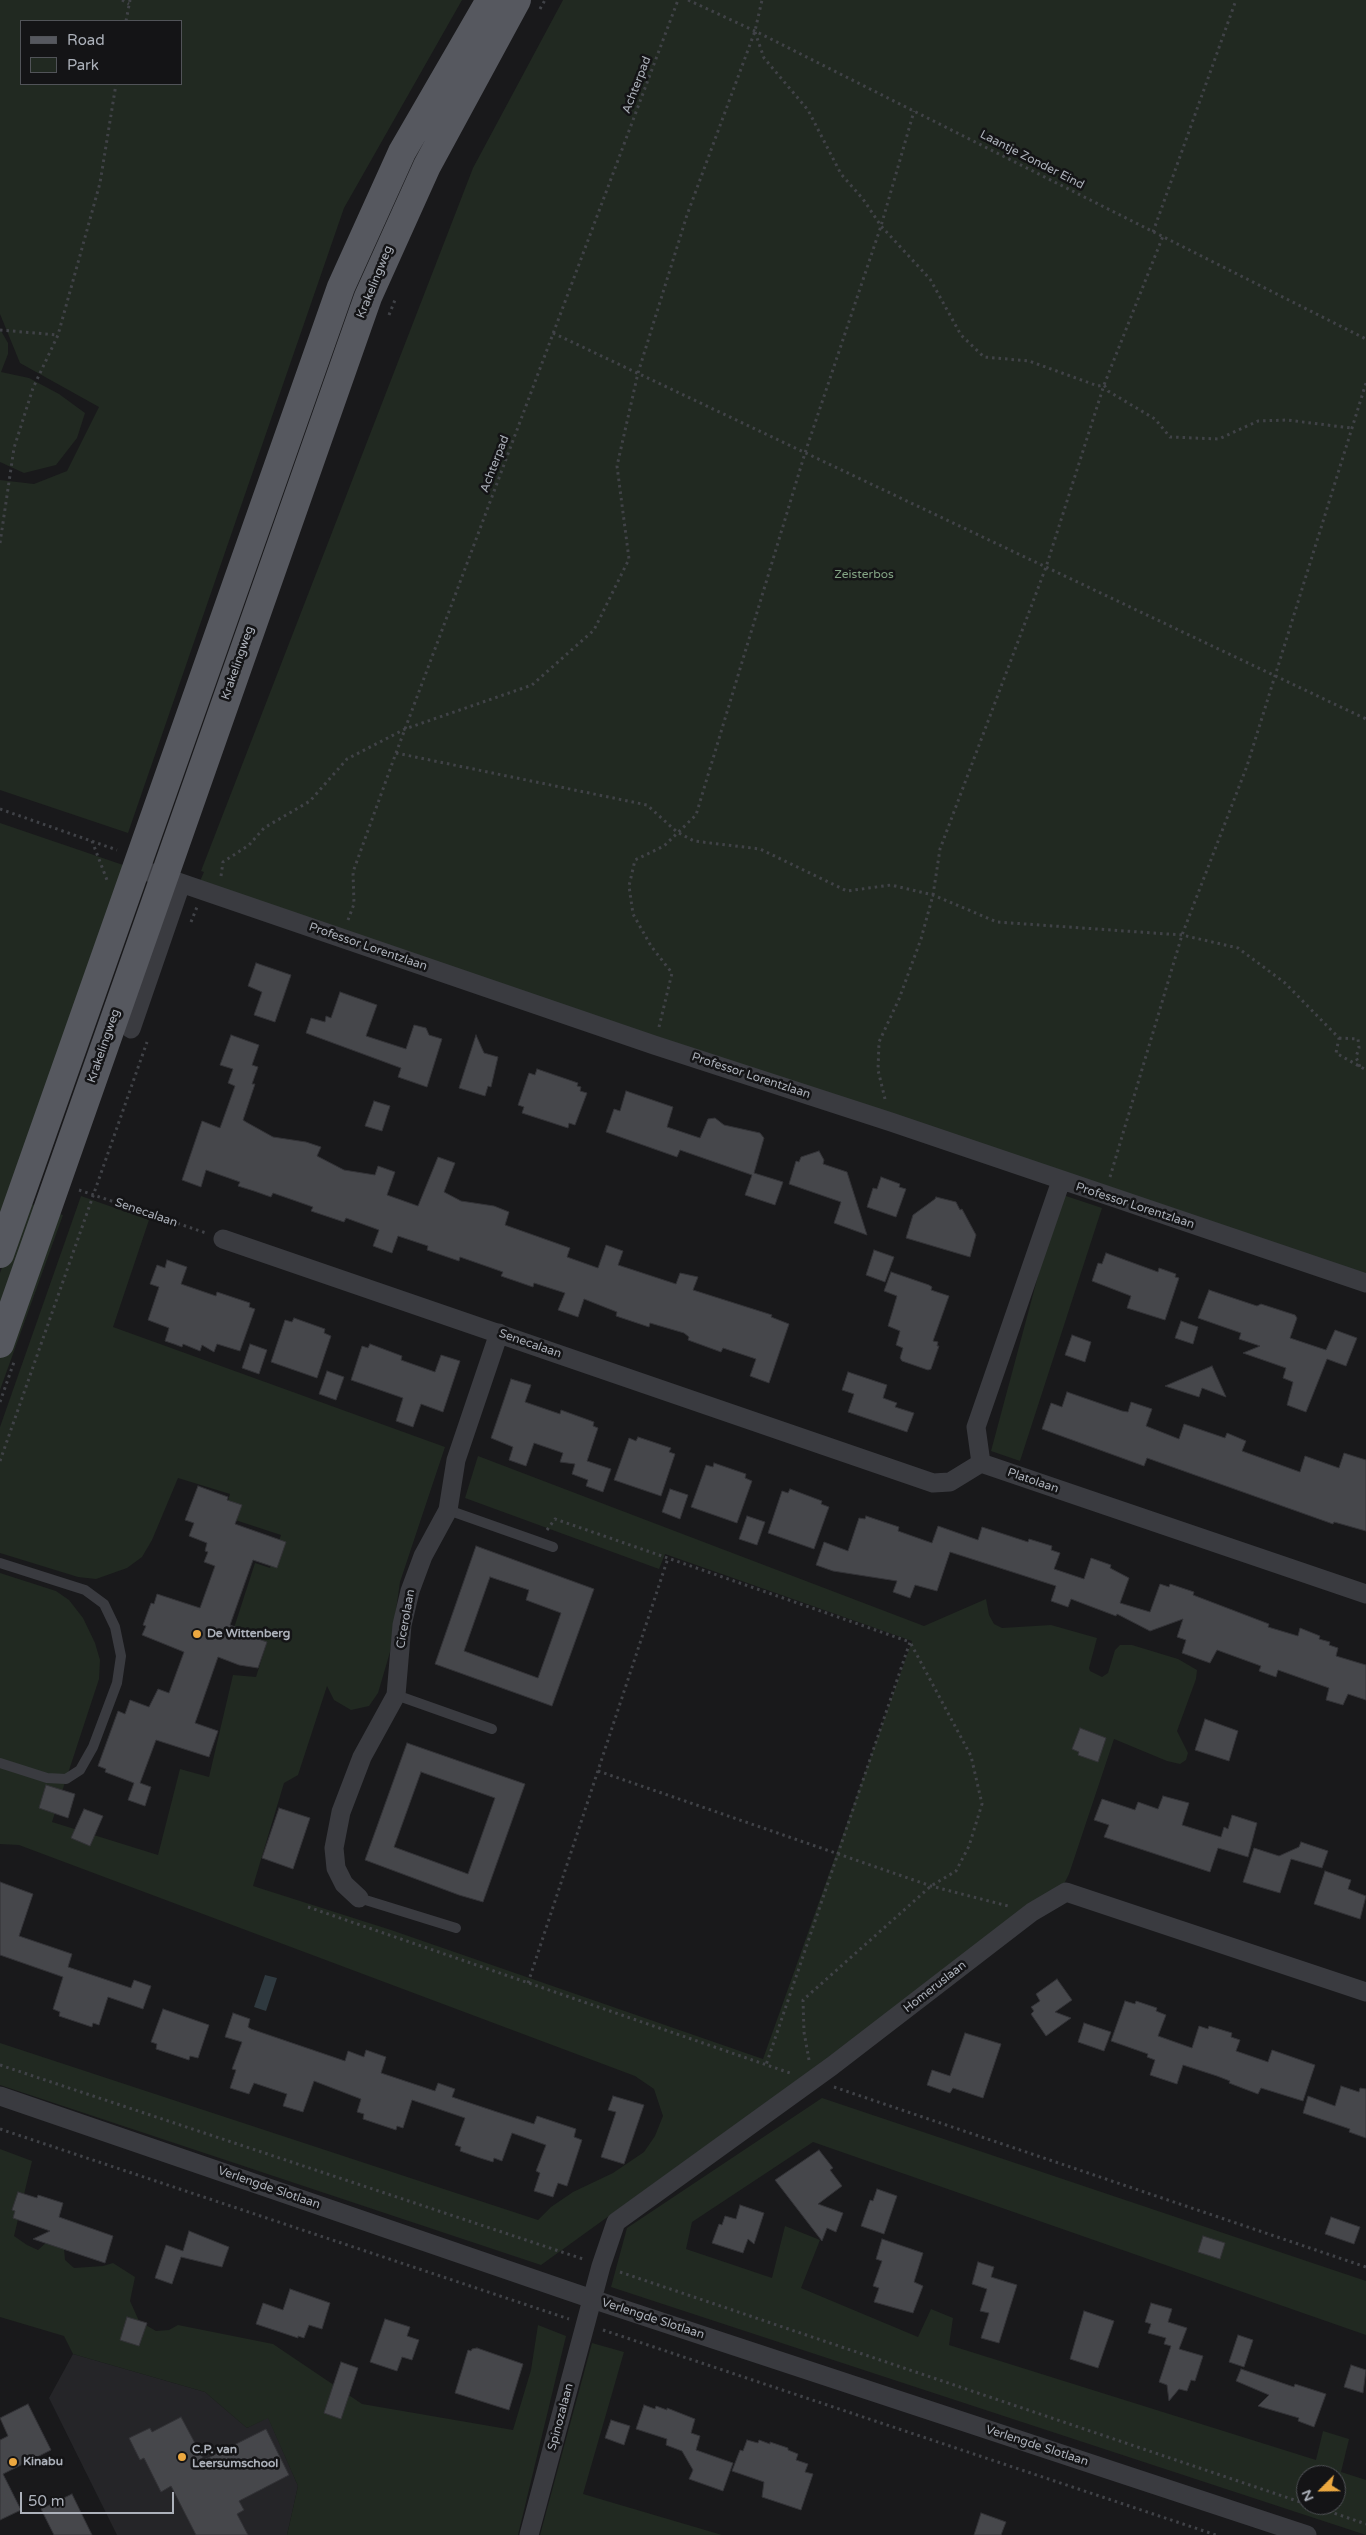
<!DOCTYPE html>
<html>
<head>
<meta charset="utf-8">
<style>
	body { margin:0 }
	#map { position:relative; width:1366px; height:2535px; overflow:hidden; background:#19191b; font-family:"Varela Round",sans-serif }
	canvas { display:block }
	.legend { position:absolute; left:20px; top:20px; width:162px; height:65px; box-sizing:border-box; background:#141416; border:1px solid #515358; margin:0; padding:6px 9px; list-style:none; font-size:15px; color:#acb1ba }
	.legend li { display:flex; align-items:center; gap:10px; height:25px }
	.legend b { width:25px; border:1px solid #515358 }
	.north { position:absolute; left:1296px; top:2465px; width:50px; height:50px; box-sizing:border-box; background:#141416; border:1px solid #515358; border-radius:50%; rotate:247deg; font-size:14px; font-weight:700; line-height:20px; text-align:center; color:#acb1ba }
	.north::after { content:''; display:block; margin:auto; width:18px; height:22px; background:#eca840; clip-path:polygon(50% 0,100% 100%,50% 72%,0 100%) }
	.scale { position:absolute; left:20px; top:2492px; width:154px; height:22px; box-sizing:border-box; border:2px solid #acb1ba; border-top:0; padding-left:6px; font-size:15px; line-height:18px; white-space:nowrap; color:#acb1ba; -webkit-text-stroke:4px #141416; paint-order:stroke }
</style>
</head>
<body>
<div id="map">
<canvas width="1366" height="2535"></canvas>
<ul class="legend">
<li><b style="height:6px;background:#56585f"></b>Road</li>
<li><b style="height:14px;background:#212921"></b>Park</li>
</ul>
<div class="north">N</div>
<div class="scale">50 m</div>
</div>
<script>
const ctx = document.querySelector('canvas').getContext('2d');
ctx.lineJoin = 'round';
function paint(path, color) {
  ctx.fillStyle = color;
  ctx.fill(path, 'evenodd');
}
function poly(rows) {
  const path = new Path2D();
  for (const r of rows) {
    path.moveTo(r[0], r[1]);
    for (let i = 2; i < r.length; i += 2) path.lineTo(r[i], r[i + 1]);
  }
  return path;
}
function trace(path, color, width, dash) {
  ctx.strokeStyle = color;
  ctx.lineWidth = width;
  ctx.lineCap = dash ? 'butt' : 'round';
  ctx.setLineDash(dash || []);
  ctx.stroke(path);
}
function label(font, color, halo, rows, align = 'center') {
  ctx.font = font + ' "Varela Round",sans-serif';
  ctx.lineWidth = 5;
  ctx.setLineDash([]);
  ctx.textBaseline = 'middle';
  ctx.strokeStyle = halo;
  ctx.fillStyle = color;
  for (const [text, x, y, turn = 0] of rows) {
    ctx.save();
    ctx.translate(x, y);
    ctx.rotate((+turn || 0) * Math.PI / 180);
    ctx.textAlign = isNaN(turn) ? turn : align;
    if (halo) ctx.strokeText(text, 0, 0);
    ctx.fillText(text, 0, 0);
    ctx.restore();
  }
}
const built = poly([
	[73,2354,205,2392,247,2428,268,2417,298,2486,287,2535,117,2535,49,2398]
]);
const green = poly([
	[0,0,462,0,344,208,128,833,0,790,0,480,34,484,67,471,99,407,20,363,0,314],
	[21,21,181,21,181,84,21,84],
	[563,0,1366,0,1366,1279,200,881,204,872,201,871,473,168],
	[0,329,8,343,8,354,1,372,29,378,59,394,85,413,77,438,56,465,24,473,0,462],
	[0,823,129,867,0,1232],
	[1060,1194,1102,1208,1020,1461,991,1451],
	[81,1196,149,1220,113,1327,445,1447,400,1582,390,1652,378,1693,369,1706,351,1710,334,1700,327,1686,298,1775,284,1783,253,1886,391,1930,763,2059,912,1641,665,1554,659,1569,465,1498,478,1456,924,1626,986,1599,989,1615,994,1624,1002,1628,1051,1625,1097,1638,1089,1668,1090,1671,1102,1677,1108,1673,1115,1650,1120,1645,1132,1645,1178,1659,1197,1670,1196,1679,1177,1731,1188,1753,1186,1760,1180,1764,1167,1761,1114,1739,1069,1874,1061,1890,541,2265,0,2085,0,2043,538,2220,551,2207,573,2192,613,2173,644,2152,655,2136,663,2116,654,2089,635,2076,19,1845,0,1844,0,1573,56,1591,69,1600,83,1618,95,1643,100,1660,99,1679,52,1822,158,1855,180,1769,209,1777,233,1675,256,1677,267,1642,233,1631,255,1563,270,1568,281,1535,223,1516,230,1494,178,1478,152,1540,142,1557,127,1568,96,1579,78,1577,0,1553,0,1427],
	[25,1202,40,1207,0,1321,0,1273],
	[52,1212,63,1215,0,1390,0,1357],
	[822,2098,1366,2281,1366,2335,813,2142,692,2222,686,2249,772,2278,785,2226,820,2240,801,2288,918,2337,931,2309,953,2318,949,2345,1316,2460,1323,2431,1349,2439,1341,2472,1366,2480,1366,2535,611,2287,627,2228],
	[1306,2475,1336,2475,1336,2505,1306,2505],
	[0,2149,32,2161,14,2236,27,2245,38,2250,48,2241,64,2248,65,2260,74,2268,103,2266,113,2263,135,2277,130,2301,139,2321,156,2331,169,2330,178,2325,273,2344,362,2404,513,2430,531,2370,538,2325,566,2336,518,2535,287,2535,298,2486,268,2418,247,2428,205,2392,73,2354,64,2336,0,2317],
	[592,2343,624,2352,583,2494,722,2535,540,2535]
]);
const water = poly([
	[265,1975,277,1978,266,2011,254,2007]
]);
const building = poly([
	[256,963,291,975,275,1022,254,1015,262,992,248,986,256,963],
	[340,992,377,1005,366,1036,406,1049,414,1025,426,1028,429,1035,442,1039,427,1087,398,1077,401,1068,306,1033,311,1018,325,1022,326,1016,331,1018,340,992],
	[231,1035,259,1045,252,1065,258,1067,252,1084,255,1084,243,1120,246,1122,273,1137,306,1142,321,1147,317,1156,344,1170,375,1175,378,1166,395,1172,387,1195,418,1206,438,1157,455,1163,444,1192,461,1201,494,1206,509,1212,505,1225,570,1248,567,1257,598,1268,606,1245,623,1251,618,1265,676,1284,680,1273,698,1277,693,1290,772,1315,771,1317,789,1324,769,1383,750,1376,756,1359,723,1348,721,1352,688,1340,689,1337,684,1333,650,1323,649,1327,616,1316,617,1312,584,1299,578,1317,558,1310,565,1293,534,1283,533,1287,501,1276,503,1272,460,1257,459,1261,427,1250,428,1246,398,1236,392,1253,373,1246,379,1230,346,1218,344,1222,311,1211,313,1207,273,1193,271,1197,254,1191,238,1186,240,1182,206,1170,201,1187,182,1180,202,1121,220,1128,235,1086,228,1083,233,1069,220,1065,231,1035],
	[476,1035,484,1053,498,1057,491,1087,488,1086,485,1096,459,1088,476,1035],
	[537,1069,578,1083,577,1086,581,1087,580,1091,587,1093,575,1125,569,1123,568,1128,522,1113,524,1107,518,1105,529,1073,535,1075,537,1069],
	[626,1091,673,1107,667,1127,700,1138,708,1119,715,1118,724,1125,760,1133,764,1138,754,1173,783,1182,775,1205,745,1195,752,1175,680,1150,677,1157,606,1132,614,1109,620,1111,626,1091],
	[374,1101,390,1106,382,1131,365,1126,374,1101],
	[819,1151,824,1160,823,1164,847,1172,867,1235,834,1223,841,1202,789,1184,796,1161,799,1162,801,1157,819,1151],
	[881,1177,900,1184,899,1187,906,1189,896,1217,867,1207,873,1188,877,1189,881,1177],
	[936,1197,956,1202,960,1210,962,1209,976,1235,970,1257,906,1238,913,1215,935,1199,936,1197],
	[874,1250,894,1257,885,1282,866,1275,874,1250],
	[1106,1253,1158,1272,1159,1268,1176,1274,1175,1277,1179,1278,1165,1320,1127,1308,1131,1296,1092,1281,1098,1263,1102,1264,1106,1253],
	[167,1260,187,1267,181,1284,216,1296,217,1292,250,1303,249,1307,255,1309,240,1351,217,1344,214,1352,202,1345,200,1351,183,1344,182,1347,174,1344,165,1341,169,1328,148,1320,159,1287,150,1284,157,1265,165,1268,167,1260],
	[891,1272,929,1285,932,1287,931,1290,949,1296,933,1341,938,1342,937,1346,939,1346,931,1369,928,1370,902,1361,900,1358,903,1348,896,1345,900,1331,888,1326,897,1296,884,1291,891,1272],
	[1209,1290,1257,1306,1261,1304,1295,1315,1297,1318,1290,1338,1326,1350,1335,1330,1357,1338,1346,1366,1327,1359,1306,1412,1287,1405,1293,1382,1283,1378,1286,1368,1243,1353,1260,1346,1239,1339,1241,1333,1198,1318,1209,1290],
	[294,1318,325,1329,324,1333,331,1336,317,1378,271,1362,285,1320,292,1322,294,1318],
	[1181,1321,1198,1327,1193,1344,1175,1338,1181,1321],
	[1072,1335,1091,1342,1085,1362,1065,1355,1072,1335],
	[250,1344,267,1350,259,1374,242,1368,250,1344],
	[370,1344,402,1356,401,1360,435,1372,441,1355,460,1361,443,1412,421,1404,413,1427,396,1421,403,1398,351,1380,362,1346,368,1348,370,1344],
	[1212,1366,1226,1397,1202,1388,1199,1397,1165,1386,1212,1366],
	[327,1371,344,1377,336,1400,319,1394,327,1371],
	[848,1372,887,1385,883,1398,897,1403,895,1407,914,1413,907,1432,848,1412,854,1394,842,1390,848,1372],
	[511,1379,531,1385,525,1402,560,1414,561,1410,594,1422,593,1426,598,1428,587,1461,611,1469,603,1492,586,1486,588,1480,572,1474,575,1464,560,1462,563,1453,534,1443,526,1466,509,1460,513,1447,491,1438,511,1379],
	[1067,1392,1122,1411,1128,1412,1131,1402,1152,1409,1146,1426,1179,1439,1184,1424,1225,1438,1227,1433,1246,1441,1242,1451,1300,1472,1305,1456,1339,1468,1344,1453,1366,1460,1366,1531,1334,1522,1333,1524,1147,1458,1144,1466,1042,1429,1051,1403,1062,1407,1067,1392],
	[638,1437,671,1448,669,1452,675,1454,661,1496,614,1480,629,1438,636,1441,638,1437],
	[714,1463,746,1474,745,1478,752,1481,737,1523,691,1507,706,1465,713,1467,714,1463],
	[198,1486,228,1497,227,1500,242,1505,235,1524,286,1542,277,1568,253,1560,230,1625,251,1633,252,1637,267,1642,258,1668,239,1665,218,1657,195,1723,218,1731,209,1757,156,1740,140,1783,151,1787,145,1806,128,1800,134,1783,105,1772,106,1769,98,1766,118,1711,125,1714,130,1700,149,1707,158,1689,169,1693,184,1652,142,1635,146,1626,143,1625,151,1603,154,1604,157,1594,200,1608,215,1566,204,1562,208,1552,205,1551,207,1543,189,1536,194,1523,185,1520,198,1486],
	[670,1489,688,1495,680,1519,662,1512,670,1489],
	[790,1489,822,1501,821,1504,829,1507,814,1549,768,1533,782,1491,788,1493,790,1489],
	[747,1516,765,1522,757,1545,739,1539,747,1516],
	[866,1516,899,1527,898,1531,932,1543,938,1526,978,1540,982,1527,1028,1542,1029,1539,1052,1546,1051,1550,1060,1553,1054,1569,1084,1579,1091,1558,1111,1565,1110,1568,1129,1578,1120,1603,1150,1612,1160,1584,1169,1587,1170,1584,1194,1592,1193,1595,1269,1624,1268,1627,1298,1636,1300,1628,1320,1636,1319,1639,1330,1642,1329,1645,1338,1648,1336,1656,1366,1665,1366,1700,1348,1694,1343,1705,1326,1700,1329,1688,1278,1670,1276,1677,1259,1671,1261,1666,1217,1650,1210,1663,1182,1653,1186,1640,1177,1637,1183,1619,1150,1631,1117,1614,1116,1616,1071,1599,1068,1607,1051,1601,1056,1586,950,1552,937,1591,915,1585,910,1598,893,1592,897,1581,833,1571,816,1565,824,1542,848,1551,859,1518,865,1519,866,1516],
	[476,1546,594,1589,552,1706,435,1664,476,1546],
	[490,1577,529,1590,526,1600,561,1613,538,1678,464,1651,490,1577],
	[1205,1719,1238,1731,1229,1761,1195,1750,1205,1719],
	[1080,1728,1106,1738,1098,1762,1078,1755,1079,1752,1072,1749,1080,1728],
	[407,1743,525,1784,483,1902,459,1895,365,1860,407,1743],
	[421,1772,495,1798,468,1874,394,1847,421,1772],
	[46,1785,75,1794,68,1818,39,1808,46,1785],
	[1163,1796,1189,1803,1182,1825,1221,1837,1224,1827,1228,1829,1232,1815,1257,1823,1248,1857,1218,1848,1210,1872,1104,1837,1109,1825,1094,1820,1102,1799,1135,1810,1138,1802,1158,1809,1163,1796],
	[279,1808,310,1818,293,1869,262,1858,279,1808],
	[84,1809,103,1816,90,1846,71,1838,84,1809],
	[1301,1842,1328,1851,1322,1868,1291,1859,1280,1893,1243,1882,1254,1848,1279,1856,1299,1847,1301,1842],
	[1325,1871,1351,1880,1348,1889,1366,1896,1360,1919,1314,1904,1325,1871],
	[0,1882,33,1894,19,1936,72,1954,68,1967,131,1988,134,1980,151,1986,143,2009,108,1997,99,2025,93,2023,92,2027,59,2016,60,2012,53,2009,63,1977,0,1955,0,1882],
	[1057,1979,1072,2000,1055,2012,1071,2018,1046,2036,1031,2014,1034,2011,1031,2007,1040,2001,1036,1994,1057,1979],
	[1125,2001,1135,2004,1136,2001,1157,2008,1156,2011,1166,2015,1158,2036,1192,2048,1199,2026,1208,2029,1209,2026,1232,2033,1231,2037,1240,2040,1236,2051,1268,2062,1272,2050,1315,2065,1303,2101,1261,2088,1258,2094,1229,2083,1230,2081,1217,2076,1183,2065,1177,2084,1150,2075,1155,2060,1147,2057,1148,2054,1111,2041,1125,2001],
	[163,2009,209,2025,198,2058,190,2056,189,2060,156,2049,157,2044,151,2042,163,2009],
	[233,2013,250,2019,248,2027,251,2029,345,2061,348,2051,364,2057,366,2050,386,2057,381,2073,435,2091,438,2083,455,2089,452,2097,494,2111,534,2124,537,2116,576,2129,574,2137,582,2140,567,2186,558,2183,553,2197,534,2191,540,2173,536,2171,546,2145,512,2133,502,2161,494,2158,493,2162,477,2157,460,2151,461,2147,455,2145,465,2118,412,2100,403,2128,397,2126,396,2130,363,2119,364,2114,357,2112,361,2099,314,2081,303,2112,283,2106,287,2094,254,2083,249,2094,230,2088,236,2070,232,2069,242,2042,225,2037,233,2013],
	[1084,2023,1111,2032,1104,2051,1078,2042,1084,2023],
	[965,2033,1001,2044,983,2098,953,2088,950,2093,927,2085,932,2070,950,2076,965,2033],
	[1341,2086,1359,2092,1360,2088,1366,2089,1366,2138,1349,2132,1350,2129,1303,2113,1308,2096,1335,2106,1341,2086],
	[613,2096,644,2105,624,2164,601,2157,616,2112,608,2110,613,2096],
	[819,2150,833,2168,830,2170,842,2186,818,2204,843,2213,836,2232,827,2228,822,2241,775,2180,819,2150],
	[877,2189,897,2196,884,2234,861,2226,870,2200,873,2201,877,2189],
	[18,2192,37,2198,38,2195,63,2203,59,2217,113,2236,105,2263,33,2239,50,2231,13,2218,15,2211,12,2210,18,2192],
	[740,2205,764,2213,754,2244,748,2239,743,2253,712,2243,719,2224,722,2225,725,2216,736,2219,740,2205],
	[1331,2217,1360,2227,1354,2244,1325,2234,1331,2217],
	[189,2231,229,2247,222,2267,181,2257,172,2284,155,2278,166,2245,183,2251,189,2231],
	[1203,2236,1225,2243,1220,2259,1198,2252,1203,2236],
	[882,2239,923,2253,914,2282,923,2286,913,2313,874,2302,879,2288,873,2286,882,2261,876,2259,882,2239],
	[978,2262,994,2267,991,2277,1017,2285,999,2343,981,2338,989,2313,980,2311,987,2289,972,2284,978,2262],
	[290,2289,330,2303,322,2329,309,2325,304,2338,298,2336,298,2338,256,2324,263,2303,283,2310,290,2289],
	[1151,2303,1172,2309,1168,2322,1187,2328,1179,2349,1203,2356,1195,2381,1191,2380,1187,2391,1179,2389,1169,2401,1167,2385,1159,2382,1171,2346,1164,2344,1166,2338,1148,2333,1151,2324,1145,2322,1151,2303],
	[1084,2311,1114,2321,1098,2368,1070,2359,1084,2311],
	[127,2317,147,2323,139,2346,120,2340,127,2317],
	[385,2319,410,2327,407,2336,419,2340,412,2360,402,2357,397,2371,370,2362,385,2319],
	[1238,2335,1253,2340,1244,2367,1229,2362,1238,2335],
	[477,2348,523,2364,509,2410,455,2393,468,2350,471,2351,472,2349,477,2348],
	[341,2362,358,2368,341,2419,324,2413,341,2362],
	[1351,2365,1366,2370,1363,2393,1344,2387,1351,2365],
	[1241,2369,1294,2387,1295,2384,1326,2394,1314,2427,1298,2421,1299,2418,1258,2406,1269,2395,1236,2381,1241,2369],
	[28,2404,51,2450,3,2474,21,2510,0,2520,0,2440,8,2436,0,2418,28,2404],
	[644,2405,655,2409,656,2406,667,2410,667,2408,695,2419,691,2433,700,2436,696,2450,733,2463,723,2491,689,2479,693,2470,682,2451,666,2445,667,2439,636,2429,644,2405],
	[181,2417,204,2460,266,2429,289,2475,239,2501,244,2510,237,2514,248,2535,196,2535,171,2486,161,2492,144,2458,140,2460,129,2438,150,2428,152,2432,181,2417],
	[611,2420,630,2426,624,2445,605,2438,611,2420],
	[747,2440,758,2443,759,2440,770,2444,770,2442,788,2448,788,2450,798,2454,796,2460,808,2464,805,2472,813,2474,801,2510,762,2497,764,2482,732,2471,740,2450,743,2451,747,2440],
	[72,2494,92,2535,54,2535,41,2509,72,2494],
	[981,2513,1006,2522,1001,2535,974,2535,981,2513]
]);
const path = poly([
	[122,0,129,4],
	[688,0,755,31,1366,339],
	[540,9,545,0],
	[126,21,130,0],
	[755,32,764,58,808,110,841,174,863,199,881,226,930,279,961,335,984,357,1029,361,1098,386,1104,385,1108,391,1155,419,1170,437,1219,439,1258,421,1287,420,1351,428],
	[1153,232,1236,0],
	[389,315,395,300],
	[0,330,58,335],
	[553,333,1366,719],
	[0,543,14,448,33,388,58,335,100,183,116,84],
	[396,753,647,805,677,832,694,841,760,849,847,891,891,885,933,895,997,922,1182,935,1238,948,1285,983,1339,1038,1336,1053,1366,1070],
	[0,809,117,850],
	[92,841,107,880],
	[221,876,223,862,249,845,264,828,310,801,347,759,405,729,532,685,594,630,629,559,617,466,638,373,687,215,755,31,762,0],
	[348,920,354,904,353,872,396,753,678,0],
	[191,922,197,907],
	[659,1027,672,973,651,946,633,914,629,886,635,860,664,846,696,815,805,453,881,226,914,111],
	[1339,1038,1358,1039,1359,1048,1356,1057,1360,1067],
	[885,1099,878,1070,879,1042,899,999,921,939,933,895,940,849,1046,567,1104,385,1163,236],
	[1110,1177,1182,935,1247,766,1366,383],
	[79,1190,206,1233],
	[0,1402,14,1362],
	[0,1461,147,1042],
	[547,1530,555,1519,910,1642,766,2065],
	[598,1771,931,1886,1008,1906],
	[308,1907,790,2073],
	[528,1983,668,1558],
	[809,2060,804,2032,803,2000,931,1886,956,1871,969,1846,982,1804,971,1756,910,1642],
	[0,2065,583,2259],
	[834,2087,1366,2267],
	[0,2129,569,2319],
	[620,2272,1306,2504],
	[603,2330,1216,2535],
	[1310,2505,1366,2524]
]);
const service = poly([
	[448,1510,553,1547],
	[0,1563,85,1590,104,1604,115,1627,121,1656,117,1683,93,1747,80,1770,66,1779,47,1778,0,1763],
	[396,1695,492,1729],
	[359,1898,456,1928]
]);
const minor = poly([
	[137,868,654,1045,891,1122,1366,1283],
	[131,1029,181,884],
	[1061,1181,976,1427,981,1463,1366,1594],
	[223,1239,933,1483,950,1482,981,1463],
	[359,1898,344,1884,336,1868,334,1848,341,1812,362,1757,396,1695,402,1625,410,1591,423,1556,448,1510,456,1460,499,1333],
	[0,2096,592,2299,1307,2535],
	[529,2535,601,2266,616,2222,832,2066,1032,1912,1066,1892,1366,1992]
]);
const primary = poly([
	[0,1254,341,287,402,152,490,0],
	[0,1344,368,297,427,166,517,0]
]);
const markers = [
	[197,1634,5,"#eca840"],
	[182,2457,5,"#eca840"],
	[13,2462,5,"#eca840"]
];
const streetNames = [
	["Achterpad",637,85,-69],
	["Laantje Zonder Eind",1032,160,27],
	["Krakelingweg",375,282,-68],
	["Achterpad",495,464,-69],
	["Krakelingweg",238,663,-71],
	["Professor Lorentzlaan",368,947,19],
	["Krakelingweg",104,1046,-71],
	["Professor Lorentzlaan",751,1076,18],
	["Professor Lorentzlaan",1135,1206,18],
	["Senecalaan",146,1213,19],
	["Senecalaan",530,1344,19],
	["Platolaan",1033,1481,19],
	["Cicerolaan",406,1619,-80],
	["Homeruslaan",935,1987,-38],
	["Verlengde Slotlaan",269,2188,19],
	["Verlengde Slotlaan",653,2319,18],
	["Spinozalaan",561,2417,-75],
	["Verlengde Slotlaan",1037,2446,18]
];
const parkNames = [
	["Zeisterbos",864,575]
];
const poiNames = [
	["De Wittenberg",207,1634],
	["C.P. van",192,2450],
	["Leersumschool",192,2464],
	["Kinabu",23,2462]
];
paint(built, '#252528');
paint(green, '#212921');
paint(water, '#2f393f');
paint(building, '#46474b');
trace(building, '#333337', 1);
trace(path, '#404247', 3, [2.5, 4]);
trace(service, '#3a3b40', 10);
trace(minor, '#3a3b40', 19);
trace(primary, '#56585f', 28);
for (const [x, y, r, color] of markers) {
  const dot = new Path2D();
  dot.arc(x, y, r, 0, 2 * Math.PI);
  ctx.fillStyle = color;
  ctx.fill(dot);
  trace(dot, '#141416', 2);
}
label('12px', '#acb1ba', '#141416', streetNames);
label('12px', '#83a484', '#141416', parkNames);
label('bold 12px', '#acb1ba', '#141416', poiNames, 'left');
</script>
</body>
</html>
